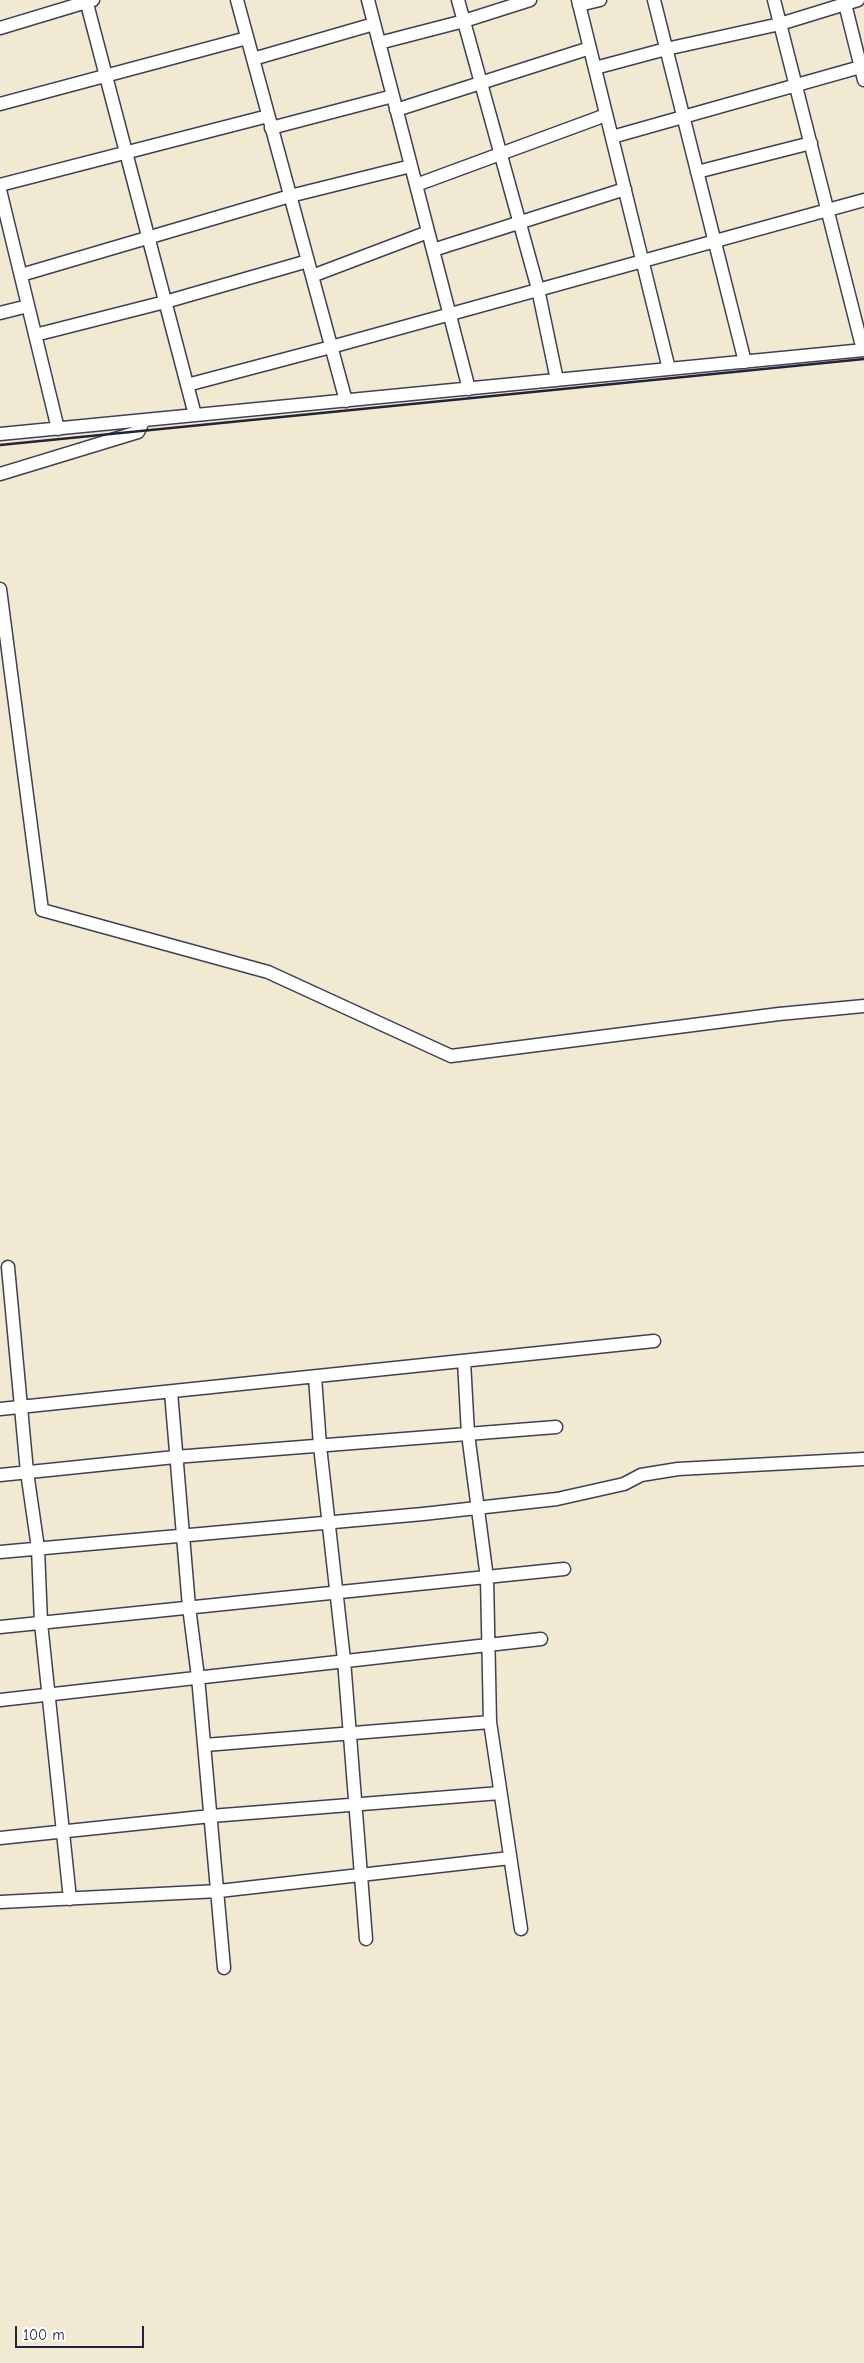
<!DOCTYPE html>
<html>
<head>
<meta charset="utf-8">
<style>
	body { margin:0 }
	#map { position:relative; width:864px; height:2363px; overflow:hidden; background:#f2e9d2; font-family:"Comic Neue",sans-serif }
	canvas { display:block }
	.scale { position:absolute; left:15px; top:2326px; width:129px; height:22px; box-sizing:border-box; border:2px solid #22223b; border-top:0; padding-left:6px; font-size:15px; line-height:18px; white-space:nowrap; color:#22223b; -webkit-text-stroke:4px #fff; paint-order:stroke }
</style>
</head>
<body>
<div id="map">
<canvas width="864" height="2363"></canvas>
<div class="scale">100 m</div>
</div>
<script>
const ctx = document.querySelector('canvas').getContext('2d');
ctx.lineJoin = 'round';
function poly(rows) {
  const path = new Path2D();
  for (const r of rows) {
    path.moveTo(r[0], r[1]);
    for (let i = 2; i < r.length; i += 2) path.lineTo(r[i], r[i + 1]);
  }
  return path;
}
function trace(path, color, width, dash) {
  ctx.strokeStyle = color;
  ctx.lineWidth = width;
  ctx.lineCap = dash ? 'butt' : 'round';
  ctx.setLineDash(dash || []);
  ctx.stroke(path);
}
const minor = poly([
	[86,0,195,415],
	[237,0,346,401],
	[368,0,469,389],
	[458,0,538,289,557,380],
	[578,0,669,369],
	[654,0,745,362],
	[774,0,863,350],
	[844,0,864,80],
	[579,5,600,0],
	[0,28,93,0],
	[379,43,464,21,530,0],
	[253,59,374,24],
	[595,68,666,49,780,24,858,0],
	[0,104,247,38],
	[396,110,590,48],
	[271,128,393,96],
	[612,137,864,66],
	[697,172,811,143],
	[0,185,268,116],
	[416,185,606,115],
	[0,190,58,429],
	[433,250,625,189],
	[21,275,290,196,411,166],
	[312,276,428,232],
	[0,313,28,306],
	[35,335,165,302,308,261],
	[187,385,331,347,864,200],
	[0,434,864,350],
	[0,474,138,432,144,420],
	[0,589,42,910,268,972,451,1056,779,1014,864,1006],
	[8,1267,27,1472,38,1548,41,1623,70,1899],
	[464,1361,468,1434,487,1578,490,1722,521,1929],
	[315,1377,320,1446,344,1660,366,1939],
	[171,1392,189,1607,198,1677,224,1968],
	[0,1409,654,1341],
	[0,1475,175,1457,556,1427],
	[0,1552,423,1514,557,1499,624,1484,641,1475,678,1469,864,1459],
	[0,1627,564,1569],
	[0,1700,541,1639],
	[205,1745,490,1722],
	[0,1838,211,1816,500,1793],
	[0,1902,219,1891,510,1858]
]);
const rail = poly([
	[0,445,864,359]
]);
trace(minor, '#414052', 15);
trace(minor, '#fff', 12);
trace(rail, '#22223b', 2.5);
</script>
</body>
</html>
